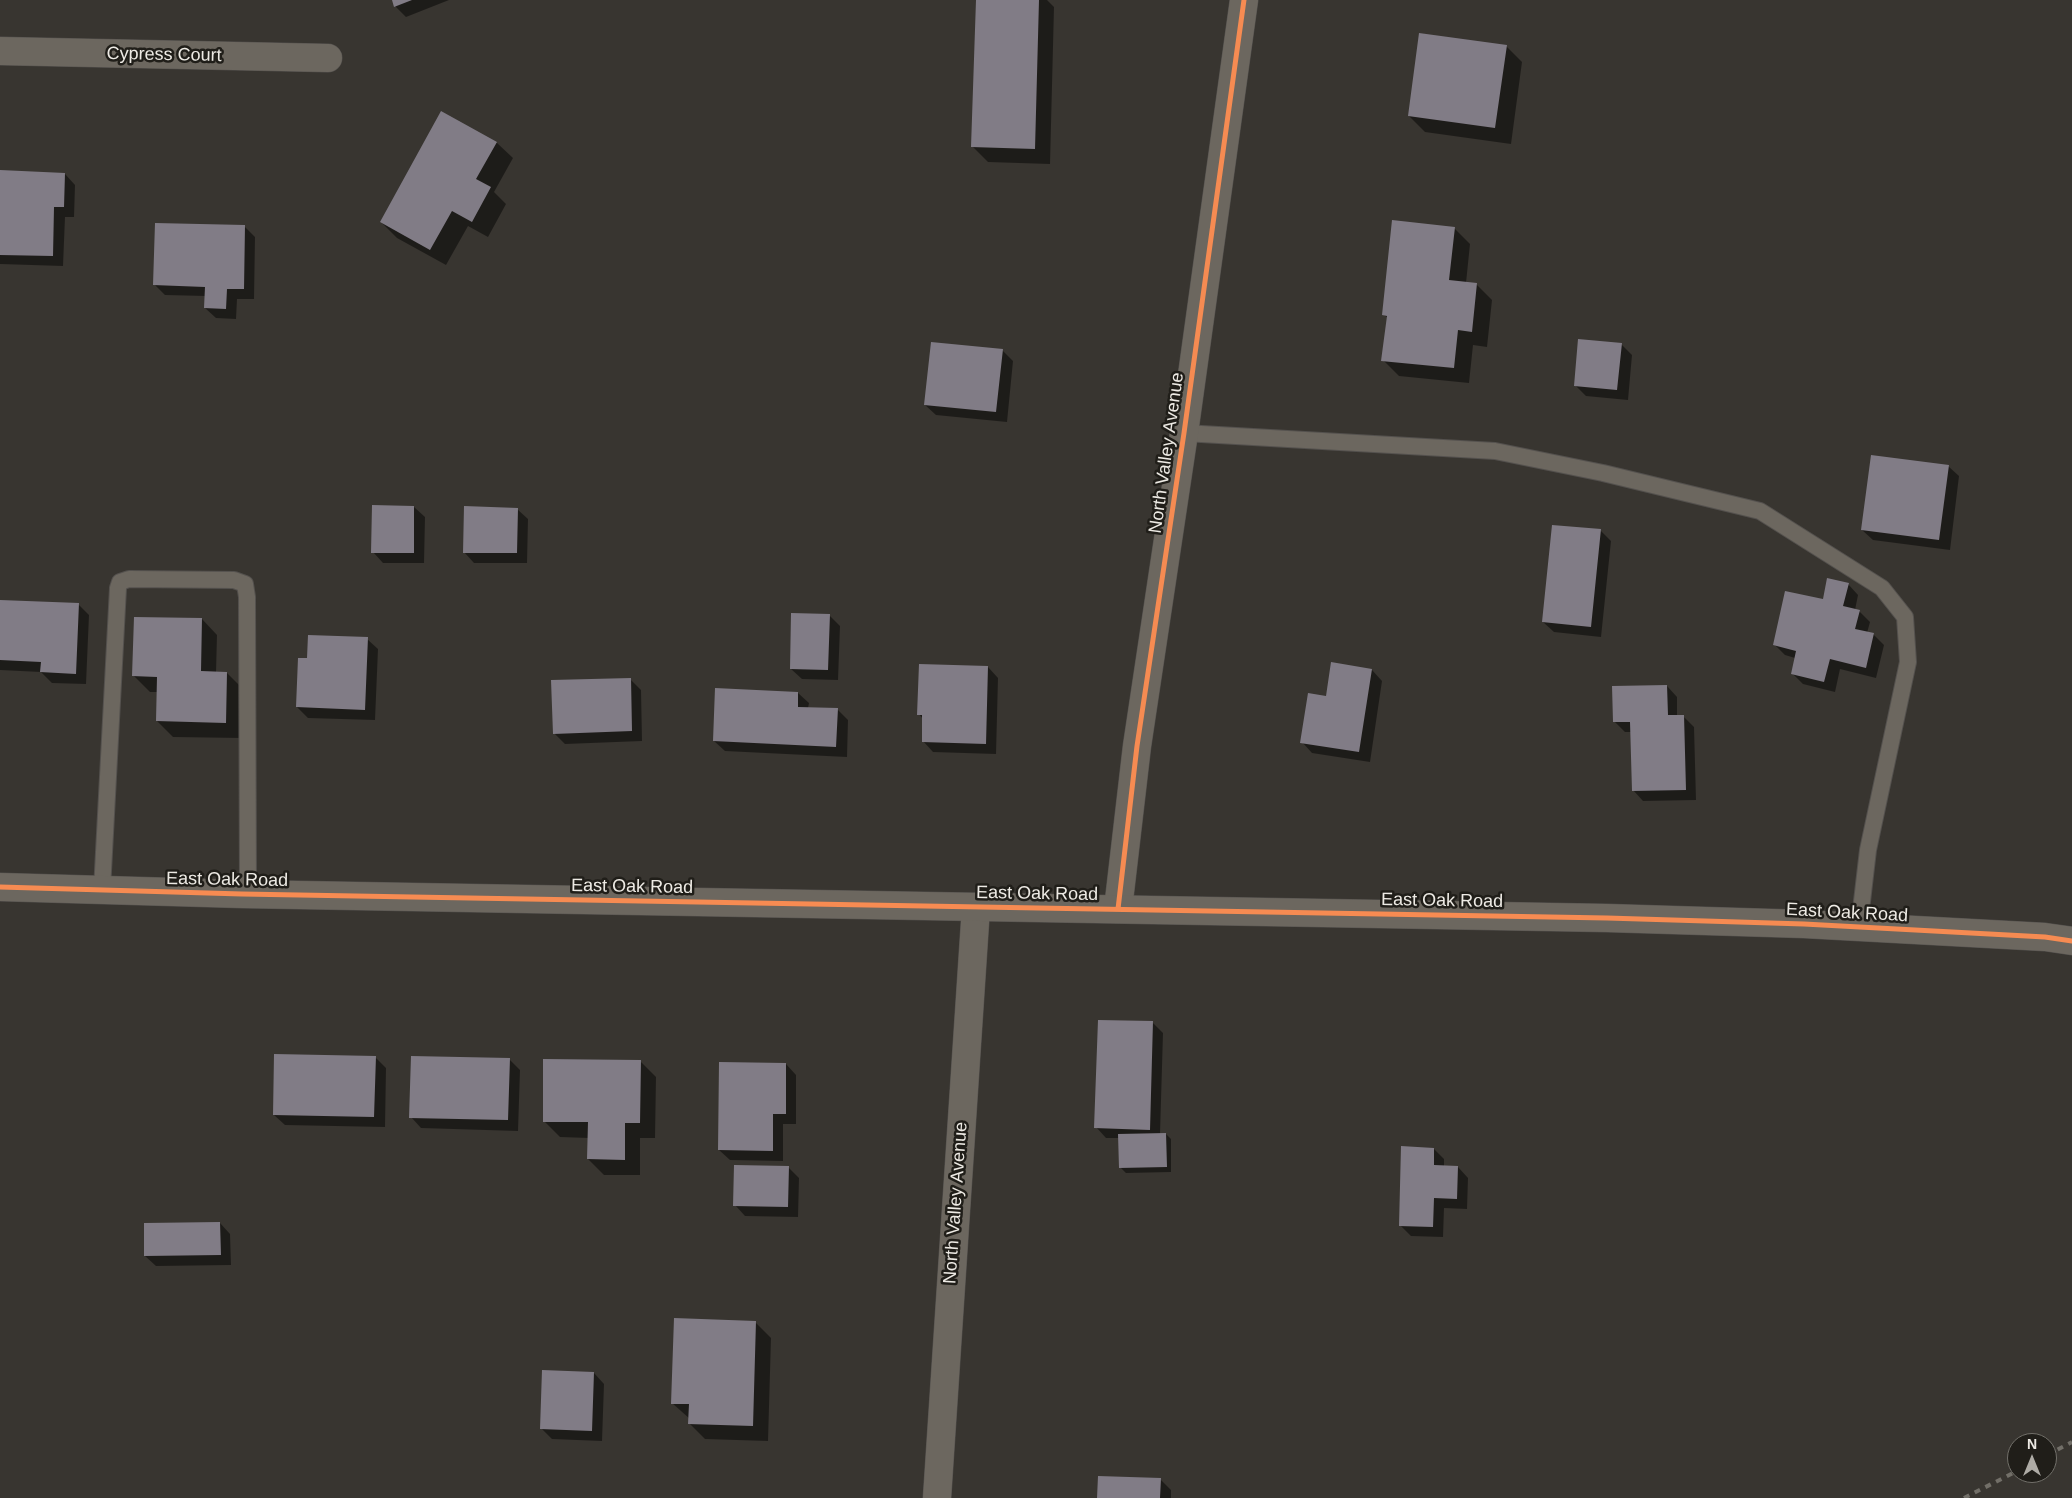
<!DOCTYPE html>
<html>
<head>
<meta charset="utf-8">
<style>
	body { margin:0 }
	#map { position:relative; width:2072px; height:1498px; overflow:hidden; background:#383530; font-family:Helvetica,sans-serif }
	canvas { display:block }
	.north { position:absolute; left:2007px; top:1433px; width:50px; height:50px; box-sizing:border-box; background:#201e19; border:1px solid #72706a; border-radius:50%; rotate:0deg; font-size:14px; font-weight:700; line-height:20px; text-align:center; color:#edeae4 }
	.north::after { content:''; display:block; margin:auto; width:18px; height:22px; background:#aeaba5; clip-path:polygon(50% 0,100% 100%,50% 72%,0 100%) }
</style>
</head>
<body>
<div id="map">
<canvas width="2072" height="1498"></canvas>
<div class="north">N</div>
</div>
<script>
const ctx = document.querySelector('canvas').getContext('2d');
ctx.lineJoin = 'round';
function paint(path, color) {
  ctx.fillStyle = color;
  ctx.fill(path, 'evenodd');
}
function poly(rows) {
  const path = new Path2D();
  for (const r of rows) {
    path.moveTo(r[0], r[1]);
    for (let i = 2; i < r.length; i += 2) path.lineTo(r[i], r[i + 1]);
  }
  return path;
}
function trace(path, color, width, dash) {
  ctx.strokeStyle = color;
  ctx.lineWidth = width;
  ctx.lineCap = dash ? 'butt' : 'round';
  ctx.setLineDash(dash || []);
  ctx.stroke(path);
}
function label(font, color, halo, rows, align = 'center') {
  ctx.font = font + ' Helvetica,sans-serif';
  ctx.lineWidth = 5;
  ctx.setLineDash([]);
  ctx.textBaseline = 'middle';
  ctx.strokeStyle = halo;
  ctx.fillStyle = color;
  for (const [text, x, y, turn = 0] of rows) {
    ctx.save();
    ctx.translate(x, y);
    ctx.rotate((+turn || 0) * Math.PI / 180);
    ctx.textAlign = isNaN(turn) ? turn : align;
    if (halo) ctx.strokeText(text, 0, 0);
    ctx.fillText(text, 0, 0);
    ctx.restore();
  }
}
const shadow = poly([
	[393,0,449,0,406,17,396,7],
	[977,0,1047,0,1054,7,1050,164,988,162,972,146],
	[1506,46,1522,62,1511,144,1425,132,1409,116],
	[442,113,497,143,513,158,494,192,506,204,488,237,468,226,446,265,397,238,381,222],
	[0,172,65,174,75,185,74,217,65,217,63,266,0,264],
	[244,226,255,237,254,299,237,299,236,319,216,318,205,308,206,296,165,295,155,285],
	[1454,228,1470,244,1466,283,1476,284,1492,300,1487,347,1473,345,1469,383,1399,376,1383,360,1388,318,1384,315],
	[1621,344,1632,355,1628,400,1586,396,1575,385],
	[1002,350,1013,361,1007,422,936,415,925,405],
	[1948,466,1959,476,1950,550,1873,540,1862,530],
	[414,507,425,517,424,563,383,563,373,552],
	[517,509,528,519,527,563,474,563,464,552],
	[1601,531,1611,541,1601,637,1554,632,1543,622],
	[1848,584,1858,595,1855,610,1859,611,1870,622,1867,633,1873,634,1884,645,1876,678,1840,669,1835,692,1803,684,1792,673,1795,658,1785,655,1775,645,1824,600],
	[0,601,78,604,89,615,86,684,52,683,41,672,0,670],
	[829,615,840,626,838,680,802,679,791,669],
	[202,619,217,635,216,673,227,673,243,689,242,738,173,737,157,721,157,692,150,692,134,676],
	[367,639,378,649,375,720,308,718,297,707,308,660],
	[988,667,998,678,996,754,933,752,923,741,923,719,919,714],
	[1372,670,1382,681,1370,762,1312,753,1302,742],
	[630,679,641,690,642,741,565,744,554,733],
	[1667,686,1677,697,1677,716,1683,716,1694,727,1696,800,1643,801,1633,790,1631,732,1625,732,1614,721],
	[798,693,809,703,808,708,837,709,848,720,847,757,725,751,714,741],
	[1152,1022,1163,1033,1160,1134,1166,1134,1171,1139,1171,1172,1126,1173,1121,1168,1120,1138,1106,1138,1096,1127],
	[375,1057,386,1068,385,1127,285,1125,274,1115],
	[509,1059,520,1070,518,1131,421,1128,411,1117],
	[640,1061,656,1077,655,1138,640,1138,640,1175,604,1175,588,1159,589,1138,560,1137,544,1121],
	[786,1064,796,1075,796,1124,783,1124,783,1161,730,1160,719,1150],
	[1434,1149,1444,1159,1444,1167,1458,1167,1468,1178,1467,1209,1444,1208,1443,1237,1411,1236,1400,1225],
	[788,1167,799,1178,798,1217,745,1216,735,1205],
	[220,1223,230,1234,231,1265,156,1266,145,1256],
	[755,1322,771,1338,768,1441,705,1439,689,1423,690,1419,672,1403],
	[594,1373,604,1384,602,1441,552,1439,541,1428],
	[1160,1479,1171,1490,1171,1498,1098,1498]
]);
const building = poly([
	[392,0,412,0,394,7],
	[976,0,1039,0,1035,149,971,147],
	[1419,33,1507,45,1495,128,1408,116],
	[441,111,497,142,476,179,491,187,472,222,452,211,430,250,380,222],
	[0,170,65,173,64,207,54,207,53,256,0,255],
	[1392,220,1455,227,1449,280,1477,283,1472,332,1458,330,1454,368,1381,361,1387,316,1382,315],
	[155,223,245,225,244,289,227,289,226,309,204,308,205,287,153,285],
	[1578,339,1622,343,1617,390,1574,386],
	[931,342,1003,349,996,412,924,405],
	[1871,455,1949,465,1939,540,1861,530],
	[372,505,414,506,414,553,371,553],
	[464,506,518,508,517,553,463,553],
	[1552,525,1601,529,1591,627,1542,622],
	[1827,578,1849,583,1843,606,1860,610,1855,629,1874,633,1866,668,1830,659,1824,682,1791,674,1796,651,1773,645,1785,591,1823,599],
	[0,600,79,603,76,674,40,672,41,662,0,660],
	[791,613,830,614,828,670,790,669],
	[134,617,202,618,201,671,227,672,226,723,156,721,157,677,132,676],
	[308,635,368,637,365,710,296,707,298,658,307,658],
	[1331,662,1372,669,1359,752,1300,743,1308,693,1326,696],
	[919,664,988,666,986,744,922,742,922,715,917,715],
	[631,678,632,731,553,734,551,680],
	[1667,685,1668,715,1684,715,1686,790,1632,791,1630,722,1613,722,1612,686],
	[715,688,798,692,798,707,838,708,836,747,713,741],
	[1098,1020,1153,1021,1150,1130,1094,1128],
	[274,1054,376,1056,374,1117,273,1115],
	[411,1056,510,1058,508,1120,409,1118],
	[543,1059,641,1060,640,1123,625,1123,625,1160,587,1159,588,1122,543,1122],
	[719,1062,786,1063,786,1114,773,1114,773,1151,718,1150],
	[1166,1133,1167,1167,1119,1168,1118,1134],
	[1401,1146,1434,1148,1434,1165,1458,1166,1457,1199,1434,1198,1433,1227,1399,1226],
	[734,1165,789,1166,788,1207,733,1206],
	[220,1222,221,1255,144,1256,144,1223],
	[674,1318,756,1321,753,1426,688,1424,689,1404,671,1404],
	[542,1370,594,1372,592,1431,540,1429],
	[1098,1476,1161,1478,1160,1498,1097,1498]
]);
const service = poly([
	[1184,433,1495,451,1603,473,1760,511,1882,588,1905,617,1908,662,1868,850,1859,927],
	[102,890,118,588,120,582,129,579,234,580,245,584,247,597,248,894]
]);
const minor = poly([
	[0,51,328,58],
	[1118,909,1137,746,1184,433,1244,0],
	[937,1498,976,907]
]);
const tertiary = poly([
	[0,887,242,894,1607,918,1804,924,2045,937,2072,941]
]);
const rail = poly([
	[2047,1455,2072,1442],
	[1964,1498,2017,1471]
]);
const cycleway = poly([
	[0,887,242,894,1607,918,1804,924,2045,937,2072,941],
	[1118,909,1137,746,1184,433,1244,0]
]);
const streetNames = [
	["Cypress Court",164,55,1],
	["North Valley Avenue",1167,453,-82],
	["East Oak Road",227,880,1],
	["East Oak Road",632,887,1],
	["East Oak Road",1037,894,1],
	["East Oak Road",1442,901,1],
	["East Oak Road",1847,913,3],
	["North Valley Avenue",956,1203,-86]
];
paint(shadow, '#0007');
paint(building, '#817c86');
trace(service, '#54514e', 18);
trace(minor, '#54514e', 29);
trace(tertiary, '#54514e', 29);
trace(service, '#6c675f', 16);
trace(minor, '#6c675f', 28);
trace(tertiary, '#6c675f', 28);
trace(rail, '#726f68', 4, [6, 6]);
trace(cycleway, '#f68b52', 5);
label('18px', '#edeae4', '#201e19', streetNames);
</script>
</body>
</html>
